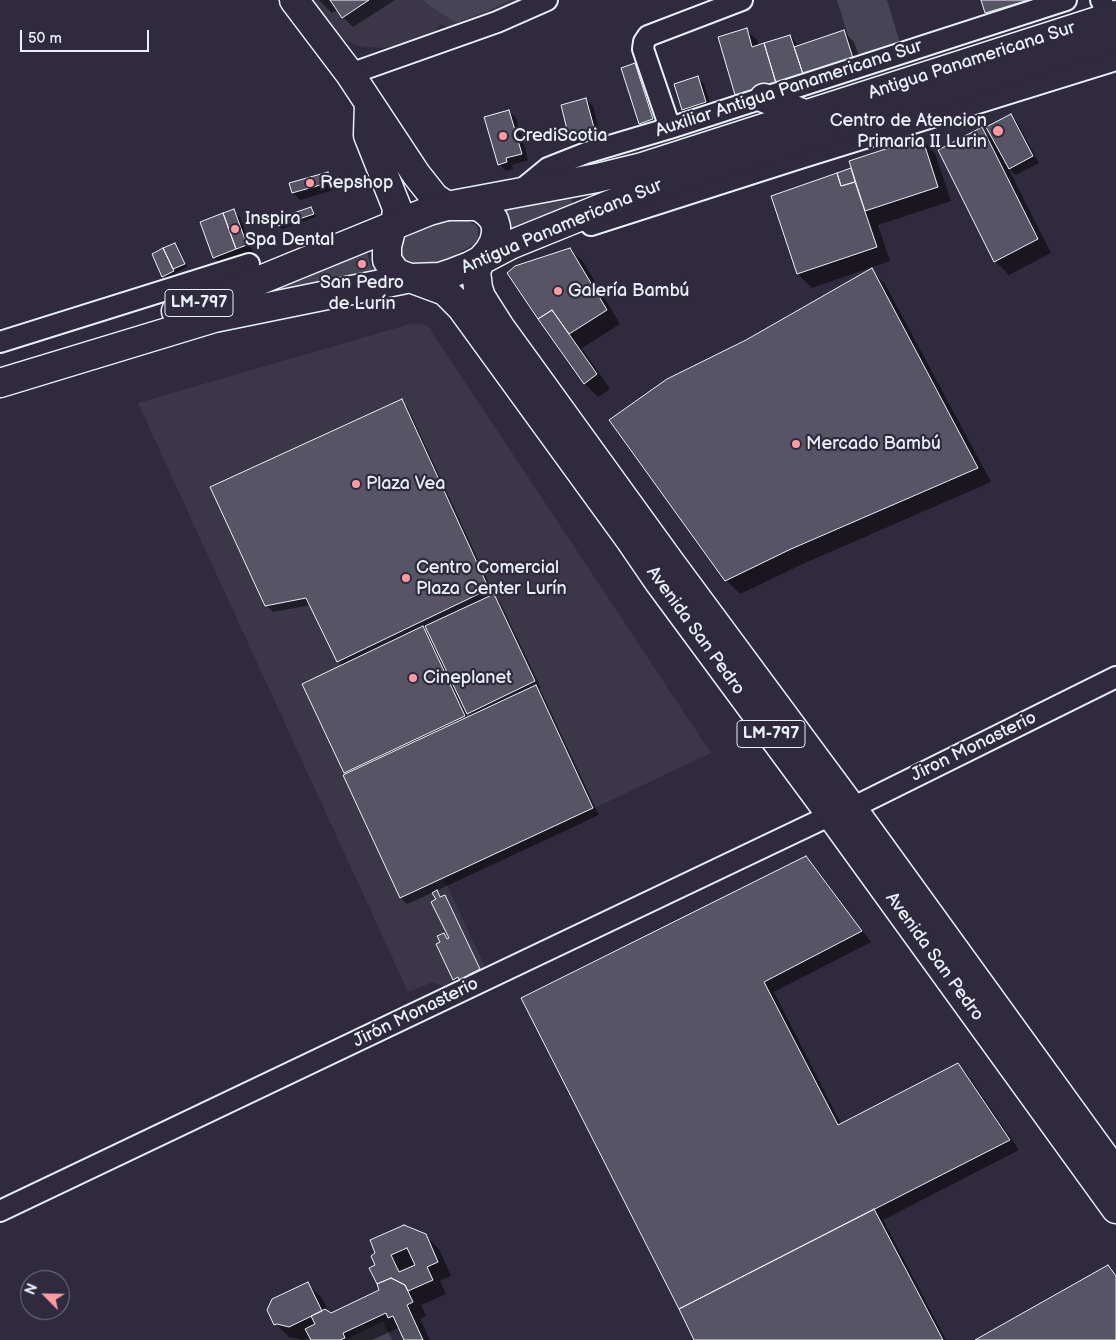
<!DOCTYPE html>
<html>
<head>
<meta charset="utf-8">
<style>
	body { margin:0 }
	#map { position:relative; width:1116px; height:1340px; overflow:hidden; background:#2f2a3d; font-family:"Balsamiq Sans",sans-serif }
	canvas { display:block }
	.north { position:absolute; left:20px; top:1270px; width:50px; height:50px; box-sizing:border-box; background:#2f2a3d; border:1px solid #797a88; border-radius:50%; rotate:293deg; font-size:14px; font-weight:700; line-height:20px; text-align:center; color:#e8f1f8 }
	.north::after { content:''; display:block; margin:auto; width:18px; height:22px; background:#ff9aa2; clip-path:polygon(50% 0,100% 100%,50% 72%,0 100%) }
	.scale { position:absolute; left:20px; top:30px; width:129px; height:22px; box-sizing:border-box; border:2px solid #e8f1f8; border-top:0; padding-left:6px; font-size:15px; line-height:18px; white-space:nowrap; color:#e8f1f8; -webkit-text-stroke:4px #2f2a3d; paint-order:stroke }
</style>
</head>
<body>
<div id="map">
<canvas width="1116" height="1340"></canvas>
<div class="north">N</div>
<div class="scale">50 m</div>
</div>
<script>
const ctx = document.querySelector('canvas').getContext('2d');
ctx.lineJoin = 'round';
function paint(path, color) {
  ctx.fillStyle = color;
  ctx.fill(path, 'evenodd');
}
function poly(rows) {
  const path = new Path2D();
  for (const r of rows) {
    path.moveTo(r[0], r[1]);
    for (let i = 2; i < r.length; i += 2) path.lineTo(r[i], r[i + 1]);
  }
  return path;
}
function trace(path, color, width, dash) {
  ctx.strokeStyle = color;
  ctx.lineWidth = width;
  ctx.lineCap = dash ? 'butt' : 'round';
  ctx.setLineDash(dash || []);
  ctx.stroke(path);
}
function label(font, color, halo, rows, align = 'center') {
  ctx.font = font + ' "Balsamiq Sans",sans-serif';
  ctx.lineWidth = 4.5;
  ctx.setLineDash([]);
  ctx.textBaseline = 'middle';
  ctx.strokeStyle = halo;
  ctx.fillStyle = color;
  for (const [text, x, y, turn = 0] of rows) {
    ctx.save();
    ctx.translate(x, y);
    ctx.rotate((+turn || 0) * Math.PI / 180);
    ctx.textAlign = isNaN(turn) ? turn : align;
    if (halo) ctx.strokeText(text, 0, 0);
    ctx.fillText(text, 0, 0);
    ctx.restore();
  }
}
const built = poly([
	[312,0,525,0,454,30,441,24,431,34,405,44,380,48,358,46,345,40,332,30],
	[410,324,420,324,426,325,429,328,711,753,444,879,488,973,455,991,433,982,408,992,138,403]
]);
const green = poly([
	[424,0,511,0,489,10,456,23,426,3],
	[837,0,887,0,900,43,855,58],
	[570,194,573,207,507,238,498,206],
	[454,221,467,221,476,225,478,229,478,234,477,241,471,246,453,256,433,263,414,265,403,262,398,258,400,243,407,237,428,227],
	[367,244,368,256,371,266,377,275,235,301],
	[383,1321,392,1340,345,1340]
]);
const shadow = poly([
	[319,0,395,0,353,27,343,17,338,10,332,13],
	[982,0,1066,0,1000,26,986,12],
	[746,30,757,40,759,46,790,36,796,43,798,47,844,32,854,42,863,68,747,105,737,94],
	[847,43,849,43,856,63,854,64],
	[635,65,642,71,659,125,647,130,640,123],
	[697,77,704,84,712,109,690,116,683,109],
	[586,100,593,106,602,142,578,148,571,142],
	[509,111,516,118,528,160,512,165,513,169,506,171,499,164],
	[1010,115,1017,122,1039,163,1016,175,1008,168,1051,253,1009,275,995,261,982,129,995,143],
	[921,139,935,153,951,201,878,225,890,261,812,288,798,274,838,174],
	[327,173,334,180,337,189,300,200,293,193,291,184],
	[311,208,314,211,316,217,282,229,279,226,277,220],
	[234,211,240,217,253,252,220,264,214,257],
	[175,244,178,247,187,267,175,273,176,275,166,279,163,276],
	[570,249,584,263,620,324,582,348,610,389,598,397,584,383,509,273],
	[871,270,885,284,991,482,805,563,740,594,726,580],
	[402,401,408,408,495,596,500,602,541,688,539,689,542,693,599,815,436,891,441,898,445,897,448,900,482,973,457,982,454,979,442,943,443,935,448,940,451,939,438,900,434,892,407,904,401,898,347,775,304,684,343,666,338,661,311,605,273,612,266,605],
	[428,628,431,636,424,630],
	[465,711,471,716,468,718],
	[806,858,816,868,871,942,774,992,841,1124,958,1065,968,1075,1019,1150,883,1220,946,1340,695,1340,523,999],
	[425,1235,439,1249,451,1276,440,1281,446,1294,421,1305,426,1316,420,1319,430,1340,405,1340,398,1328,372,1340,312,1340,311,1337,302,1340,292,1337,290,1338,276,1324,308,1284,322,1298,329,1313,331,1315,381,1291,377,1266,373,1257]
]);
const building = poly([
	[330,0,369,0,342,18,330,0],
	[981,0,1029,0,985,13,981,0],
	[747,28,752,47,764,43,776,83,735,95,718,37,747,28],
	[844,30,853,58,803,74,794,47,844,30],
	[790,35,803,74,776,83,764,43,790,35],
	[635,63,653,119,639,124,621,68,635,63],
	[698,76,706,102,682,110,674,84,698,76],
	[586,98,596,135,570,142,561,105,586,98],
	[509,110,522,154,506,158,507,162,498,165,484,117,509,110],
	[1011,114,1033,156,1009,169,986,127,1011,114],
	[982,127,1038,239,994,262,938,150,982,127],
	[922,137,938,187,865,211,849,161,922,137],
	[851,168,855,182,841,186,837,173,851,168],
	[328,172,331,182,292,193,289,183,328,172],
	[837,173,841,186,855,182,877,247,797,274,771,196,837,173],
	[311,207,314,214,278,226,276,219,311,207],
	[234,209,247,245,236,249,223,213,234,209],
	[223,213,236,249,213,258,200,222,223,213],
	[175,243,185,264,173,269,163,248,175,243],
	[163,248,174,271,162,277,152,254,163,248],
	[570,248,607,310,569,334,552,310,538,319,507,273,515,266,570,248],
	[872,268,978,468,791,549,725,581,609,420,667,379,746,340,872,268],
	[552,310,597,374,584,384,538,319,552,310],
	[402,399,489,589,337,662,306,598,265,606,210,487,402,399],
	[494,594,535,681,467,714,425,626,494,594],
	[423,626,465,716,344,773,302,684,423,626],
	[536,685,593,808,400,898,343,775,536,685],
	[806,856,862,931,764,982,838,1125,958,1063,1010,1140,679,1309,521,998,806,856],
	[437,890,440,897,445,895,480,969,468,975,471,981,462,985,458,977,453,980,436,944,440,942,437,936,444,933,447,939,449,938,431,902,436,899,432,893,437,890],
	[874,1209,943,1340,694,1340,679,1309,874,1209],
	[404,1225,426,1234,438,1262,427,1267,433,1280,408,1291,405,1285,391,1278,377,1284,369,1268,375,1265,371,1256,375,1253,370,1240,404,1225],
	[407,1248,415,1265,399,1272,391,1255,407,1248],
	[1108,1265,1116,1276,1116,1340,975,1340,1108,1265],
	[391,1278,405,1285,413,1302,407,1305,423,1340,404,1340,393,1316,388,1318,386,1313,343,1333,345,1338,340,1340,311,1340,305,1329,315,1324,311,1316,325,1309,331,1313,379,1290,377,1284,391,1278],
	[308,1282,322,1311,289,1327,277,1324,274,1325,267,1310,272,1299,308,1282]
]);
const street = poly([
	[1101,0,1114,29],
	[350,74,497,22,547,0],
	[670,128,643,49,644,42,648,36,742,0],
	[520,191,548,168,586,153,670,128,1066,0],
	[591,225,797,159,1116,60],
	[0,342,249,264],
	[0,1211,831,815,852,808,1116,677]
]);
const secondary = poly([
	[294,0,350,74,416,174,435,198,447,206],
	[369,103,368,135,397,208,396,219,392,227]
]);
const primary = poly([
	[764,98,807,115],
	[447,206,476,206,483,209,489,214,494,220,496,227,496,234,494,242,489,251,481,260,476,271,478,288,481,297,486,305,500,327,670,562,852,808,1116,1173],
	[392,227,387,246,387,260,394,270,399,274,445,291,461,307,631,541,659,582,831,815,1116,1209],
	[176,311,226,294,429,211,447,206,597,178,642,167,1116,15],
	[0,383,214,318,411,278,440,277,452,273,470,266,510,245,658,185,1116,36]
]);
const markers = [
	[998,131,6,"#ff9aa2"],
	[503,136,5,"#ff9aa2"],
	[310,183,5,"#ff9aa2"],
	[235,229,5,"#ff9aa2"],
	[362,264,5,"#ff9aa2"],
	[558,291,5,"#ff9aa2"],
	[796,444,5,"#ff9aa2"],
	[356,484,5,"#ff9aa2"],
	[406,578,5,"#ff9aa2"],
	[413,678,5,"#ff9aa2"]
];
const shields = [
	[199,303,68],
	[771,734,68]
];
const shieldNames = [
	["LM-797",199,303],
	["LM-797",771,734]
];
const streetNames = [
	["Antigua Panamericana Sur",972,61,-18],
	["Auxiliar Antigua Panamericana Sur",789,89,-18],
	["Antigua Panamericana Sur",562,227,-23],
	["Avenida San Pedro",695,631,54],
	["Jiron Monasterio",974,747,-26],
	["Avenida San Pedro",934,957,54],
	["Jirón Monasterio",416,1013,-26]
];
const poiNames = [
	["Centro de Atencion",987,121,"right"],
	["Primaria II Lurin",987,142,"right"],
	["CrediScotia",513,136],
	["Repshop",320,183],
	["Inspira",245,219],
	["Spa Dental",245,240],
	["San Pedro",362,283,"center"],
	["de Lurín",362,304,"center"],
	["Galería Bambú",568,291],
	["Mercado Bambú",806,444],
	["Plaza Vea",366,484],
	["Centro Comercial",416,568],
	["Plaza Center Lurín",416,589],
	["Cineplanet",423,678]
];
paint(built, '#3b3749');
paint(green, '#464455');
paint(shadow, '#0007');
paint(building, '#575565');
trace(building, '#e8f1f8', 1);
trace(street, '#e8f1f8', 24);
trace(secondary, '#e8f1f8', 31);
trace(primary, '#e8f1f8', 31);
trace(street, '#2f2a3d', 20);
trace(secondary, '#2f2a3d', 28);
trace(primary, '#2f2a3d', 28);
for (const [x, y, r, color] of markers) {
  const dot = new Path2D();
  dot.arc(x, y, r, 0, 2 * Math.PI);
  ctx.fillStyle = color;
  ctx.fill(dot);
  trace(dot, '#2f2a3d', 2);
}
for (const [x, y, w] of shields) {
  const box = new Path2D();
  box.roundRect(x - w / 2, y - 13.5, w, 27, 4);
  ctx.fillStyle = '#2f2a3d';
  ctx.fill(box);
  trace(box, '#e8f1f8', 1);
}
label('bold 16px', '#e8f1f8', null, shieldNames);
label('18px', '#e8f1f8', '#2f2a3d', streetNames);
label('18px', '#e8f1f8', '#2f2a3d', poiNames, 'left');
</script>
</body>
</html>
